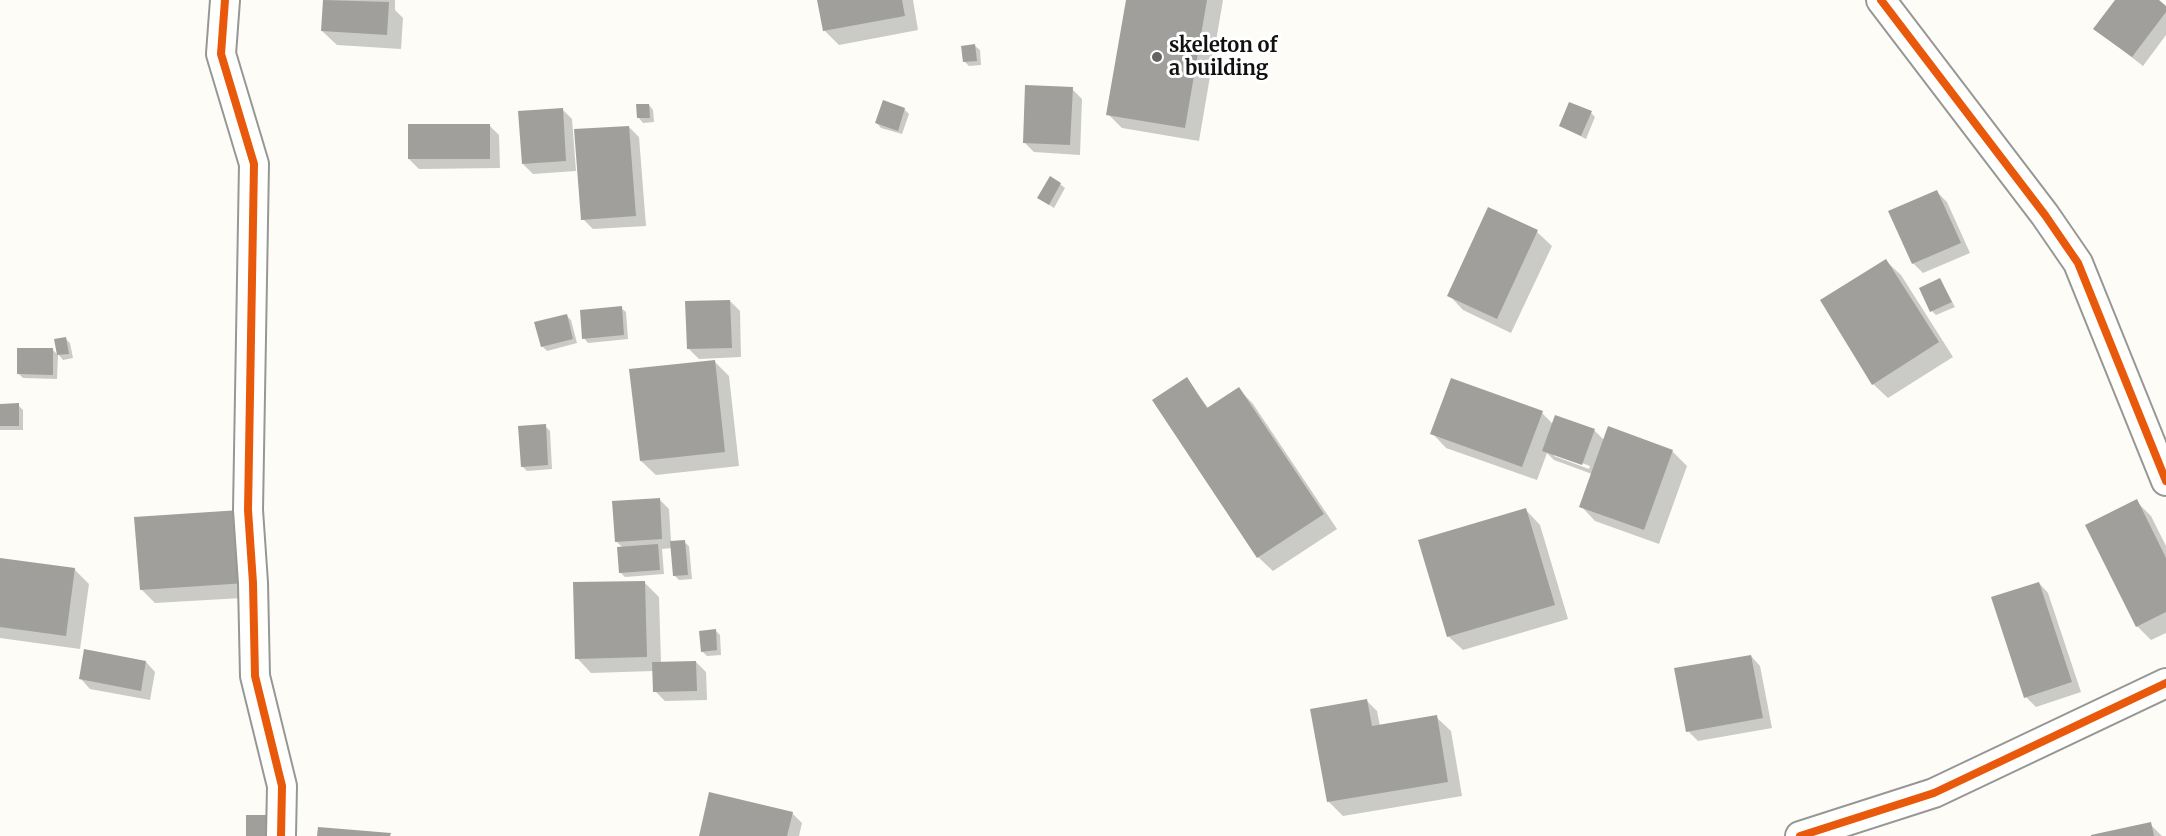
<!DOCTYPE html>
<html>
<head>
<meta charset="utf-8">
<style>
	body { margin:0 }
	canvas { display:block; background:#fdfcf7 }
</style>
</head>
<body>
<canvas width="2166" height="836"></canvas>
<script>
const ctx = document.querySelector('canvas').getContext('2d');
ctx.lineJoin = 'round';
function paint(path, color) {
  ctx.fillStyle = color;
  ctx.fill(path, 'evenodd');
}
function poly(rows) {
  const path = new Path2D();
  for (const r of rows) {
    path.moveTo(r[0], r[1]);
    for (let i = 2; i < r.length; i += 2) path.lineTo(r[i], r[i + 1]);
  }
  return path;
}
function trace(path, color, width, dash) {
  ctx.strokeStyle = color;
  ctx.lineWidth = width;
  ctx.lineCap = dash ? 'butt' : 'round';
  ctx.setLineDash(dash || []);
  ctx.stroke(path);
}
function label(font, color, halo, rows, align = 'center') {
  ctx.font = font + ' Merriweather,serif';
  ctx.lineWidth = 6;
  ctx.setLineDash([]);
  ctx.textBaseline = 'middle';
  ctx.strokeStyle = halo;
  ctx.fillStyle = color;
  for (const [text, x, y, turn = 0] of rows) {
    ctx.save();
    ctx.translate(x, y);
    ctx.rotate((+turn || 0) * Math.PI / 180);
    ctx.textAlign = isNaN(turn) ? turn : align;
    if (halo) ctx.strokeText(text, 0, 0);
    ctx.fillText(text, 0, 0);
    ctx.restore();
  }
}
const shadow = poly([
	[324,0,395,0,395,10,403,18,401,49,337,45,322,31],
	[819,0,913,0,918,30,839,45,824,30],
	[1128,0,1223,0,1199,141,1122,128,1108,114],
	[2117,0,2156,0,2166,7,2166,35,2143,66,2095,29],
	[975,46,980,50,981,65,969,66,965,62],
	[1072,89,1082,99,1080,155,1034,152,1024,142],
	[649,105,653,110,654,122,643,123,639,118],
	[562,109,572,119,576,171,533,174,523,164],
	[904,109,909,114,902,134,881,128,877,123],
	[1591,113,1595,117,1586,139,1561,126],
	[489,125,499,135,500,168,419,169,409,159],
	[629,127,639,137,646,226,593,229,583,219],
	[1060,184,1065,188,1054,208,1039,198],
	[1937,192,1947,202,1970,253,1923,273,1913,263],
	[1537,232,1552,246,1511,333,1463,310,1449,295],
	[1886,261,1901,275,1953,357,1888,398,1873,384],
	[1940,280,1955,307,1936,315,1932,311],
	[730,301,740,311,741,357,699,359,689,349],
	[621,308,626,312,628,339,588,343,584,338],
	[566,315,571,320,577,343,547,351,542,346],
	[65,338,70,343,73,358,63,360,59,355],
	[53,350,58,355,57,379,23,378,19,374],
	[714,361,729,376,739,466,656,475,641,461],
	[1186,379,1209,409,1239,389,1253,404,1337,529,1273,571,1258,557],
	[0,405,18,405,23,410,23,430,0,430],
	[1542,413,1553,424,1556,417,1595,431,1605,441,1609,428,1673,452,1687,466,1659,544,1595,521,1581,506,1592,474,1554,460,1547,453,1537,480,1446,448,1432,433],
	[1554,453,1590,466,1589,469,1554,456],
	[545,426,550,431,552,469,527,471,522,466],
	[659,499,669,509,671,542,684,542,689,546,692,579,679,580,674,575,672,548,662,549,664,574,625,577,620,572,623,548,616,541],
	[2136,501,2151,516,2166,546,2166,633,2151,640,2137,626],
	[1526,510,1540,525,1568,619,1463,650,1448,636],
	[240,512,259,597,155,603,141,589],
	[0,559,75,570,89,584,80,649,0,638],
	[644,582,659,597,661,663,696,662,706,672,707,700,665,701,655,691,654,671,591,673,577,658],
	[2039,583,2048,593,2081,692,2036,707,2026,697],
	[716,631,720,635,721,655,707,656,702,651],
	[1751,656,1760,666,1772,728,1698,741,1688,731],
	[146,662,155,672,150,700,90,689,81,679],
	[1367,701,1377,711,1380,726,1436,717,1451,731,1462,796,1343,816,1328,801],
	[792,813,802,823,799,836,700,836],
	[2150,824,2162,836,2093,836]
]);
const building = poly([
	[323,0,389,2,387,35,321,31],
	[817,0,902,0,905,16,823,31],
	[1126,0,1207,0,1185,128,1106,115],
	[2115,0,2159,0,2166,6,2166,12,2132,57,2093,29],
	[975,44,977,61,963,62,961,46],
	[1025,85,1073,87,1070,145,1023,143],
	[883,100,905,108,898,131,875,123],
	[1569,102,1592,111,1581,136,1559,126],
	[636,104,649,104,650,118,637,118],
	[563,108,566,161,522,164,518,111],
	[408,124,490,124,490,159,408,159],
	[629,126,636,216,581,220,574,129],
	[1050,176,1061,183,1049,205,1037,198],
	[1937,190,1961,243,1912,264,1888,211],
	[1488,207,1538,230,1497,319,1447,296],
	[1886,259,1939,342,1872,385,1820,300],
	[1940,278,1952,302,1930,312,1919,288],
	[730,300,732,348,687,349,685,301],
	[622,306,624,335,582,339,580,310],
	[567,314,573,339,541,347,534,322],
	[66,337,69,354,57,355,54,339],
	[17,348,53,348,53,375,17,374],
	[715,360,725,452,640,461,629,369],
	[1187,377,1207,408,1239,387,1324,514,1257,558,1152,400],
	[1451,378,1543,411,1522,467,1430,434],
	[19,403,19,426,0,426,0,404],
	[1555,415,1595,429,1582,465,1542,451],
	[546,424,548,465,521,467,518,426],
	[1608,426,1673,450,1644,530,1579,507],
	[660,498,662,539,615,542,612,501],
	[2137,499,2166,558,2166,612,2136,627,2085,525],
	[1526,508,1555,605,1447,637,1418,540],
	[240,510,246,583,140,590,134,517],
	[685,540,688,575,673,576,670,541],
	[658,544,660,570,619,573,617,547],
	[0,558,75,568,66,636,0,627],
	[645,581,647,657,575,659,573,582],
	[2039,582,2072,682,2024,698,1991,597],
	[716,629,717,650,701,652,699,631],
	[84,649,146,661,141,691,79,679],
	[1751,655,1763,718,1686,732,1674,668],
	[696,661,697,691,653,692,652,662],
	[1367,699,1372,726,1437,715,1448,782,1327,802,1310,709],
	[709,792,793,812,787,836,699,836],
	[246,815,275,815,276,836,246,836],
	[2151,822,2154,836,2091,836,2091,835],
	[318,827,391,833,390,836,317,836]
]);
const street = poly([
	[225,0,221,54,254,164,248,510,253,583,255,676,282,786,281,836],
	[1881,0,2045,215,2078,263,2166,481],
	[1800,836,1934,793,2166,683]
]);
const cycleway = poly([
	[225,0,221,54,254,164,248,510,253,583,255,676,282,786,281,836],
	[1881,0,2045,215,2078,263,2166,481],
	[1800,836,1934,793,2166,683]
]);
const markers = [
	[1157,57,6,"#646362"]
];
const poiNames = [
	["skeleton of",1169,46],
	["a building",1169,69]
];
paint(shadow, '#0003');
paint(building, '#a19f9c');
trace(street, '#979795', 32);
trace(street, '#fffffe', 28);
trace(cycleway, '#e8590c', 8);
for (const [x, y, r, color] of markers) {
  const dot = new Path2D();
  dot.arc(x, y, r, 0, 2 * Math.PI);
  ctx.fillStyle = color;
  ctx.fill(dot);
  trace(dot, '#fff', 2);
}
label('bold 20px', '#111', '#fff', poiNames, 'left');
</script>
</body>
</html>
